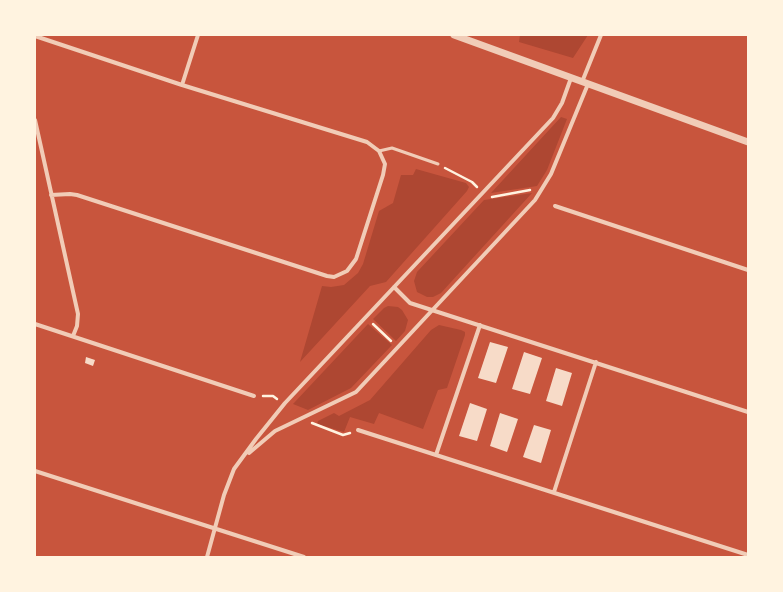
<!DOCTYPE html>
<html>
<head>
<meta charset="utf-8">
<style>
	body { margin:0 }
	#map { position:relative; width:783px; height:592px; overflow:hidden; background:#c8553d; font-family:"Alegreya Sans",sans-serif }
	canvas { display:block }
	.frame { position:absolute; inset:0; border:36px solid #fff3e0; pointer-events:none }
</style>
</head>
<body>
<div id="map">
<canvas width="783" height="592"></canvas>
<div class="frame"></div>
</div>
<script>
const ctx = document.querySelector('canvas').getContext('2d');
ctx.lineJoin = 'round';
function paint(path, color) {
  ctx.fillStyle = color;
  ctx.fill(path, 'evenodd');
}
function poly(rows) {
  const path = new Path2D();
  for (const r of rows) {
    path.moveTo(r[0], r[1]);
    for (let i = 2; i < r.length; i += 2) path.lineTo(r[i], r[i + 1]);
  }
  return path;
}
function trace(path, color, width, dash) {
  ctx.strokeStyle = color;
  ctx.lineWidth = width;
  ctx.lineCap = dash ? 'butt' : 'round';
  ctx.setLineDash(dash || []);
  ctx.stroke(path);
}
const green = poly([
	[520,35,588,35,573,58,519,42],
	[561,117,567,119,547,170,537,186,491,193],
	[416,169,466,183,469,187,467,191,386,282,370,286,300,362,322,286,331,287,344,285,358,273,363,264,379,211,393,203,401,175,413,175],
	[532,193,441,293,433,297,427,297,417,292,414,281,417,272,484,200],
	[388,306,398,307,402,310,408,320,405,331,396,341,373,319,384,308],
	[368,324,392,345,351,388,308,410,293,404],
	[439,325,461,330,465,332,465,335,447,388,438,390,423,429,379,413,374,424,350,417,344,432,317,424,318,421,334,413,339,416,370,400,431,330]
]);
const building = poly([
	[490,342,508,347,496,383,478,378],
	[524,352,542,358,530,394,512,389],
	[86,357,95,360,93,366,85,363],
	[556,368,572,373,562,406,546,401],
	[470,403,487,409,477,441,459,436],
	[500,413,518,419,507,452,490,446],
	[534,425,551,430,541,463,523,457]
]);
const path = poly([
	[445,168,472,182,477,187],
	[492,197,530,190],
	[373,324,391,341],
	[263,396,273,396,277,399],
	[312,423,343,435,350,433]
]);
const service = poly([
	[379,151,392,148,438,164]
]);
const minor = poly([
	[35,36,182,85,367,142,379,151,385,164,383,175,356,259,347,271,334,277,327,276,77,195,70,194,51,195],
	[582,82,601,35],
	[182,85,198,35],
	[35,120,78,314,77,326,73,336],
	[555,206,748,270],
	[394,287,410,303,748,412],
	[35,324,254,396],
	[358,430,748,555],
	[249,453,275,431,356,392,535,200,551,174,588,84],
	[436,455,480,325],
	[35,471,304,557],
	[554,492,596,362],
	[207,557,224,495,234,469,256,439,285,403,553,118,562,103,571,78]
]);
const tertiary = poly([
	[454,35,748,142]
]);
paint(green, '#ae4732');
paint(building, '#f7dbc8');
trace(path, '#fff3e0', 2.5);
trace(service, '#f1ccb7', 3);
trace(minor, '#f1ccb7', 4);
trace(tertiary, '#f1ccb7', 7);
</script>
</body>
</html>
